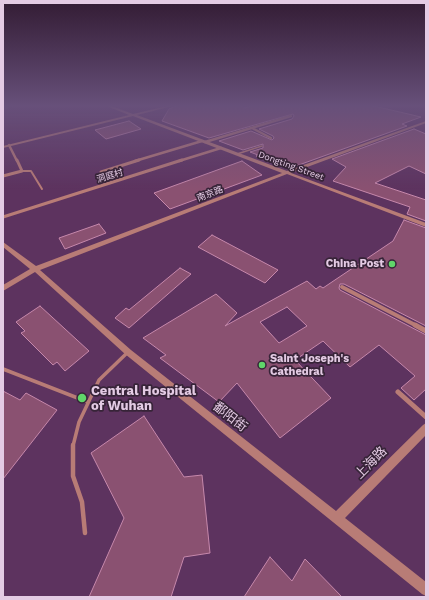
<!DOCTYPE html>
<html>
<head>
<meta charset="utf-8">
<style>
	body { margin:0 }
	#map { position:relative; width:429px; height:600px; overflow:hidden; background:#5d335f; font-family:"Work Sans",sans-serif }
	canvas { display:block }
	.frame { position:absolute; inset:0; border:4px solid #e4cbe4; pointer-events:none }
</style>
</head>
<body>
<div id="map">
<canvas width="429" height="600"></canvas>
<div class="frame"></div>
</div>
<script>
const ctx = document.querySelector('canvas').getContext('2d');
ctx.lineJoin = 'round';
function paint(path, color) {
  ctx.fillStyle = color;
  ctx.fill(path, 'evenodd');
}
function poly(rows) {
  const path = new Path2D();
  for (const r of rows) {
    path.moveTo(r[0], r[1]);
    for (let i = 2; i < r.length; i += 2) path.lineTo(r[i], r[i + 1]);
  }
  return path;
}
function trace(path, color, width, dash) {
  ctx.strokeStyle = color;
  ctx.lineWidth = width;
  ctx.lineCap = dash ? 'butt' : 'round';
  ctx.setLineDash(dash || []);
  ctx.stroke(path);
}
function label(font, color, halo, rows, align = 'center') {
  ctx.font = font + ' "Work Sans","Noto Sans SC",sans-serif';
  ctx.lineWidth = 3.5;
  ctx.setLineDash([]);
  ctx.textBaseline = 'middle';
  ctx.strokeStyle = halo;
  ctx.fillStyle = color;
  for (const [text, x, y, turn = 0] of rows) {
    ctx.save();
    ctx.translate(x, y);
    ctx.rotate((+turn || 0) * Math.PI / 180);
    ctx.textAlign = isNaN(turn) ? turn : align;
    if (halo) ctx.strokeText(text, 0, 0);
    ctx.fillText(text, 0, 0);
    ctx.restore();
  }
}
const building = poly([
	[178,105,240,105,245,108,255,105,370,105,421,117,402,124,407,126,296,166,285,166,256,156,258,155,250,152,263,148,263,144,243,150,219,141,251,131,272,140,274,138,273,136,259,129,292,119,294,116,293,114,209,138,162,121,169,109,178,105],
	[129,121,141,129,106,139,95,130,129,121],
	[414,129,426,134,426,174,409,166,375,183,426,200,426,221,407,214,410,207,333,181,346,167,332,159,414,129],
	[242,161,262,175,170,209,154,193,242,161],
	[404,220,426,228,426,326,344,284,340,284,339,288,340,290,426,335,426,389,414,400,401,388,415,376,379,345,350,367,323,341,295,360,331,398,280,438,237,383,219,402,160,358,166,355,143,338,216,294,237,313,225,326,307,281,316,289,320,286,323,288,393,241,404,220],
	[287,307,307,326,279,343,260,322,287,307],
	[99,224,106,233,65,249,59,238,99,224],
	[212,235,278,270,265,283,198,247,212,235],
	[180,268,191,274,129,328,115,318,126,308,129,310,180,268],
	[40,306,89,351,65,371,57,362,53,365,21,333,25,331,16,322,40,306],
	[3,391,20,400,26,393,57,410,3,479,3,391],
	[144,416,184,477,202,475,210,553,184,557,171,597,89,597,124,518,91,453,144,416],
	[270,557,292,581,305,559,342,597,244,597,270,557]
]);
const primaryTunnel = poly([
	[3,107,13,105]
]);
const serviceFar3 = poly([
	[237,154,262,146]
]);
const serviceFar2 = poly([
	[22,171,31,171,42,189]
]);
const serviceFar1 = poly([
	[3,369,88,402],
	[73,446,79,422,99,380,128,352]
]);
const service = poly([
	[73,445,73,476,82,502,85,533]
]);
const minorFar3 = poly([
	[252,128,271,138],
	[205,142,291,116],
	[9,145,17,161],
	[135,161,202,141],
	[179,161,221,148]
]);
const minorFar2 = poly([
	[101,172,139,160],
	[3,176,22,171,17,160],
	[3,217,182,160]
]);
const minorFar1 = poly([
	[342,287,417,326]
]);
const minor = poly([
	[415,325,426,331],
	[398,392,426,417]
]);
const tertiary = poly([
	[104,105,109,105,133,114,171,105,177,105,137,115,287,171,426,121,426,123,291,173,426,223,426,227,287,174,40,270,131,350,336,511,423,425,426,423,426,435,345,518,426,582,426,596,422,594,125,354,35,272,3,291,3,285,30,269,3,247,3,242,36,266,282,173,133,116,3,148,3,146,129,115,104,105]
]);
const markers = [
	[392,264,4,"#60d56a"],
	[262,365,4,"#60d56a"],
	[82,398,5,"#60d56a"]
];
const farStreetnames = [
	["Dongting Street",291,166,20],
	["洞庭村",110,176,-17],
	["南京路",210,194,-21]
];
const poiNames = [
	["China Post",384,264],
	["Saint Joseph's",270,359,"left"],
	["Cathedral",270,372,"left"]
];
const nearPoinames = [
	["Central Hospital",91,391],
	["of Wuhan",91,406]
];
const nearStreetnames = [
	["鄱阳街",230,417,38],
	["上海路",371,463,-45]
];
paint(building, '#8a5171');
trace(building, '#c688ab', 1);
trace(primaryTunnel, '#714a73', 5.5, [5.5, 3]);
trace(serviceFar3, '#b87c76', 1.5);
trace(serviceFar2, '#b87c76', 2);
trace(serviceFar1, '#b87c76', 3.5);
trace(service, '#b87c76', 4.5);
trace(minorFar3, '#b87c76', 2.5);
trace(minorFar2, '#b87c76', 3);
trace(minorFar1, '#b87c76', 4);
trace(minor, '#b87c76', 5);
paint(tertiary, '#b87c76');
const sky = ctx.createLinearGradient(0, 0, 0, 189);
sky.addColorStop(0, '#331c34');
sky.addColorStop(0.56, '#67507a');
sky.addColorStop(1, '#67507a00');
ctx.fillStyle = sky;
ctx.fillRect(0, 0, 429, 189);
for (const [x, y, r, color] of markers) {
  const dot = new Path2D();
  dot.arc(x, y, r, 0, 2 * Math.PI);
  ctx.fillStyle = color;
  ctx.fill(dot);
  trace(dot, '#372438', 1.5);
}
label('9px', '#e4cbe4', '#372438', farStreetnames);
label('bold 11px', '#e4cbe4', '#372438', poiNames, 'right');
label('bold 13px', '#e4cbe4', '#372438', nearPoinames, 'left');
label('13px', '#e4cbe4', '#372438', nearStreetnames);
</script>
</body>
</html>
